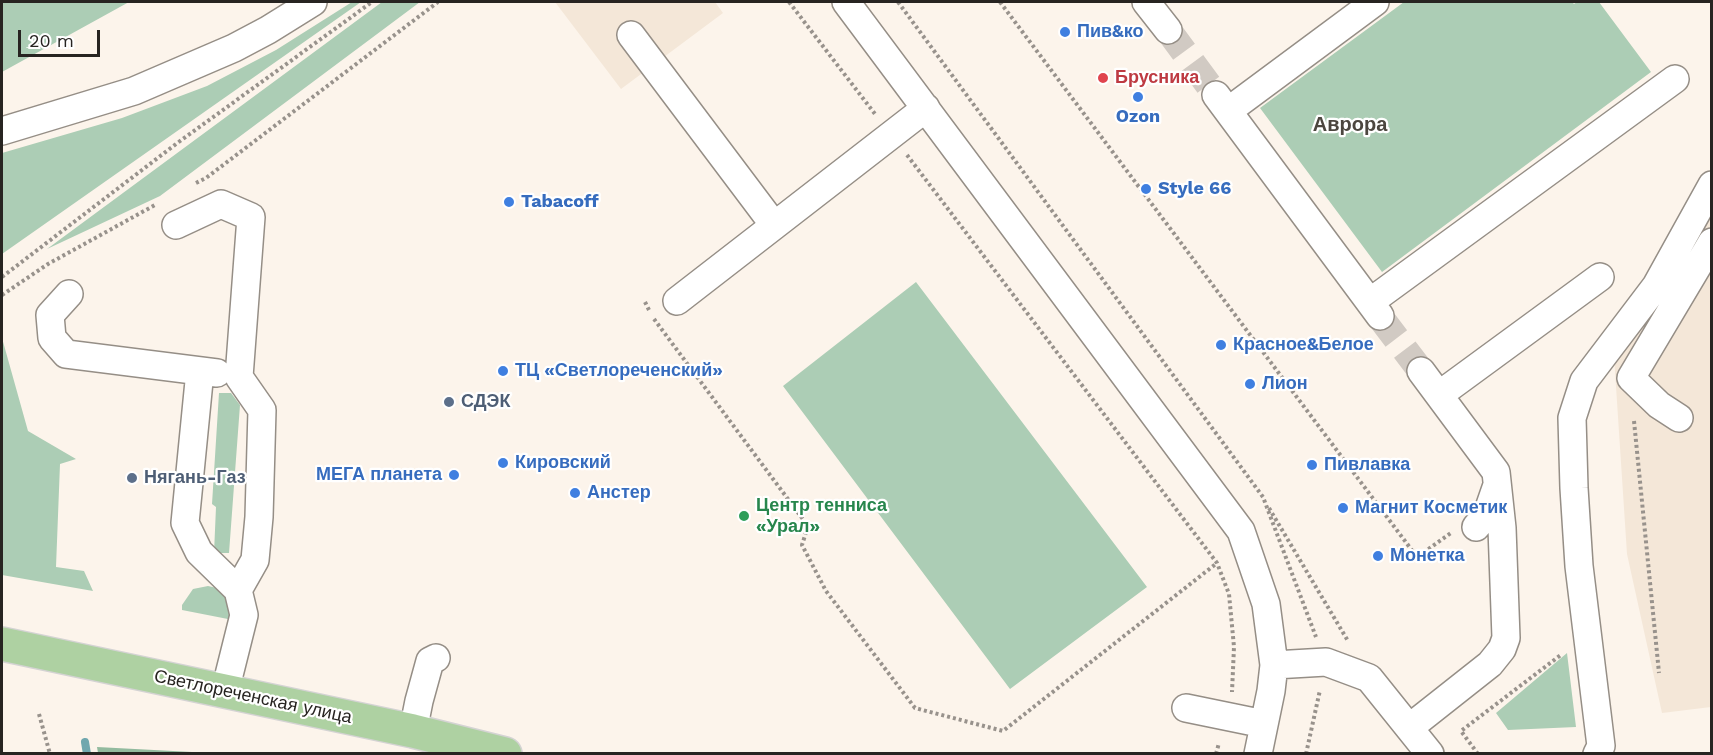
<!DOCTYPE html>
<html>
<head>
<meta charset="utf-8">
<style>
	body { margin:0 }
	#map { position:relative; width:1713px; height:755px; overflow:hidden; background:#fcf4eb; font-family:"Work Sans",sans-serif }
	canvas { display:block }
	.frame { position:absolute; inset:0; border:3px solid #272421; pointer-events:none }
	.scale { position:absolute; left:18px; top:30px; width:82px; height:27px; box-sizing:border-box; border:3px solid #272421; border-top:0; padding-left:8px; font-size:18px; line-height:21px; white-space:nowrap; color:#272421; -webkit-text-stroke:4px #fff; paint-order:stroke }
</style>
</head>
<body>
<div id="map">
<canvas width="1713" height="755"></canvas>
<div class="frame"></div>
<div class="scale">20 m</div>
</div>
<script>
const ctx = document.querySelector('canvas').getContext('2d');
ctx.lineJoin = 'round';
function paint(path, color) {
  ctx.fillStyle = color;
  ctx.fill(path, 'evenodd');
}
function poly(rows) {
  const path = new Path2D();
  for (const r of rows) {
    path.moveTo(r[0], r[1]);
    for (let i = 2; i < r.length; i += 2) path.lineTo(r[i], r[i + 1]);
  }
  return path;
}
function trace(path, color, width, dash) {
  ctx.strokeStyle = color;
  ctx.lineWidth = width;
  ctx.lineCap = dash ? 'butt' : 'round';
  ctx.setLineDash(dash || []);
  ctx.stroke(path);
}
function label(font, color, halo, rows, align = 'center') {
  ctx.font = font + ' "Work Sans",sans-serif';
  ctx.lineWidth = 4.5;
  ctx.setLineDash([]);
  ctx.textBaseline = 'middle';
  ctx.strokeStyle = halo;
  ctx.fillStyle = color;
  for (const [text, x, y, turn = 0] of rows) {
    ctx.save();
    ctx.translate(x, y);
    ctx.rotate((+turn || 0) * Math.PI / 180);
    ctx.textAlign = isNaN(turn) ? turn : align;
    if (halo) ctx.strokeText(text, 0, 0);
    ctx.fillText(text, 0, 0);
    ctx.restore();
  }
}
const built = poly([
	[555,2,715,2,723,13,621,89],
	[1711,208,1711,707,1662,713,1627,554,1614,356]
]);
const green = poly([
	[2,2,129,2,2,72],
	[352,2,361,2,2,254,2,153,122,118,207,86,276,50],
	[382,2,420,2,160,196,47,249],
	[1404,2,1572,2,1574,4,1577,2,1599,2,1651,72,1382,272,1260,108],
	[916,282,1147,587,1010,689,783,386],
	[2,338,28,431,76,459,60,464,56,567,84,571,93,591,2,575],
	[219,393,231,393,240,405,229,553,214,553,216,507,212,504],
	[208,586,226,590,233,620,182,610,182,605,193,589],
	[1567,653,1576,727,1508,730,1496,713]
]);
const forest = poly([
	[97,747,211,753,98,753]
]);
const stream = poly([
	[85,742,87,754]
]);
const minorTunnel = poly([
	[1168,30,1216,95],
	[1380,317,1421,371]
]);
const path = poly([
	[789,2,875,114],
	[898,2,1263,497,1316,637],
	[1000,2,1417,557,1451,533],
	[907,155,1217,563,1229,594,1234,647,1232,692],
	[196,183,206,178,438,2],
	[2,277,176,144,372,2],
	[2,295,48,264,155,205],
	[645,302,649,310],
	[654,319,808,526,802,545,826,591,915,708,1003,731,1217,563],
	[1634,421,1659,673],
	[1269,508,1348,641],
	[39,714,50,754],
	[1216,754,1219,743],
	[1306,754,1320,690],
	[1478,754,1461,731,1562,654]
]);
const minor = poly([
	[846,2,1241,531,1266,604,1274,665,1271,691,1258,754],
	[1146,2,1168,30],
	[631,35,774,225],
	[1216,95,1380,316],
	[1228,111,1375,2],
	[2,131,134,91,234,48,268,30,313,2],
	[176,225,221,204,251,217,239,377,262,410,259,517,255,560,238,590],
	[69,294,50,315,52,338,66,354,217,373],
	[677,301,926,108],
	[1370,302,1675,79],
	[200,371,185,523,199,552,238,590,244,615,225,691],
	[1439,395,1600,277],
	[1679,418,1659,405,1631,378,1712,242],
	[1476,527,1487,514,1496,488],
	[1274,665,1326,662,1369,678,1430,754],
	[1186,708,1264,724],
	[1409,728,1490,664,1502,649,1506,638,1502,528,1496,472,1421,371],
	[413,731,419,701,430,661,436,658],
	[1597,754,1601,746,1579,566,1574,488,1572,418,1584,381,1656,286,1712,185]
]);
const major = poly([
	[2,644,413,731,505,754]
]);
const markers = [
	[1065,32,6,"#3f7fe0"],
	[1103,78,6,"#e0444e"],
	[1138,97,6,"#3f7fe0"],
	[1146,189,6,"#3f7fe0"],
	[509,202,6,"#3f7fe0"],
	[1221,345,6,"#3f7fe0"],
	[503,371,6,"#3f7fe0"],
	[1250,384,6,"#3f7fe0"],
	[449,402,6,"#5c6f8a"],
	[503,463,6,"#3f7fe0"],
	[1312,465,6,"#3f7fe0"],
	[454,475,6,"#3f7fe0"],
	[132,478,6,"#5c6f8a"],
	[575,493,6,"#3f7fe0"],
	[1343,508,6,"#3f7fe0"],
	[744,516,6,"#2e9e5b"],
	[1378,556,6,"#3f7fe0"]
];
const shopNames = [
	["Пив&ко",1077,32],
	["Ozon",1138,117,"center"],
	["Style 66",1158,189],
	["Tabacoff",521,202],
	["Красное&Белое",1233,345],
	["ТЦ «Светлореченский»",515,371],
	["Лион",1262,384],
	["Кировский",515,463],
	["Пивлавка",1324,465],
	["МЕГА планета",442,475,"right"],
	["Анстер",587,493],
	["Магнит Косметик",1355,508],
	["Монетка",1390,556]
];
const healthNames = [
	["Брусника",1115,78]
];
const serviceNames = [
	["СДЭК",461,402],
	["Нягань-Газ",144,478]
];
const leisureNames = [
	["Центр тенниса",756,506],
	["«Урал»",756,527]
];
const streetNames = [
	["Светлореченская улица",253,697,12]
];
const neighbourhoodNames = [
	["Аврора",1350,125]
];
paint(built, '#f4e7d8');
paint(green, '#accdb5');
paint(forest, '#92ba9e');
trace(stream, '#70a7ae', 8);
trace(minorTunnel, '#d1cac3', 27, [27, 14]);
trace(minor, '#958e86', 30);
trace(major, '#d4d3d3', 36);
trace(path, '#98928c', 4, [3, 3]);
trace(minor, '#fff', 27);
trace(major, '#aed1a2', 33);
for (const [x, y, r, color] of markers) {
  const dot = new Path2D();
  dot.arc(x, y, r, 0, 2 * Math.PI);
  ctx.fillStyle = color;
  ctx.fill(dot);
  trace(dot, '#fff', 2);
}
label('bold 18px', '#366cbe', '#fff', shopNames, 'left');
label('bold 18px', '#be3a42', '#fff', healthNames, 'left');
label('bold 18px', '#4e5e75', '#fff', serviceNames, 'left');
label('bold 18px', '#27864d', '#fff', leisureNames, 'left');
label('18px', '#272421', '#fff', streetNames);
label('bold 20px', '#4c463f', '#fff', neighbourhoodNames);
</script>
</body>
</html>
